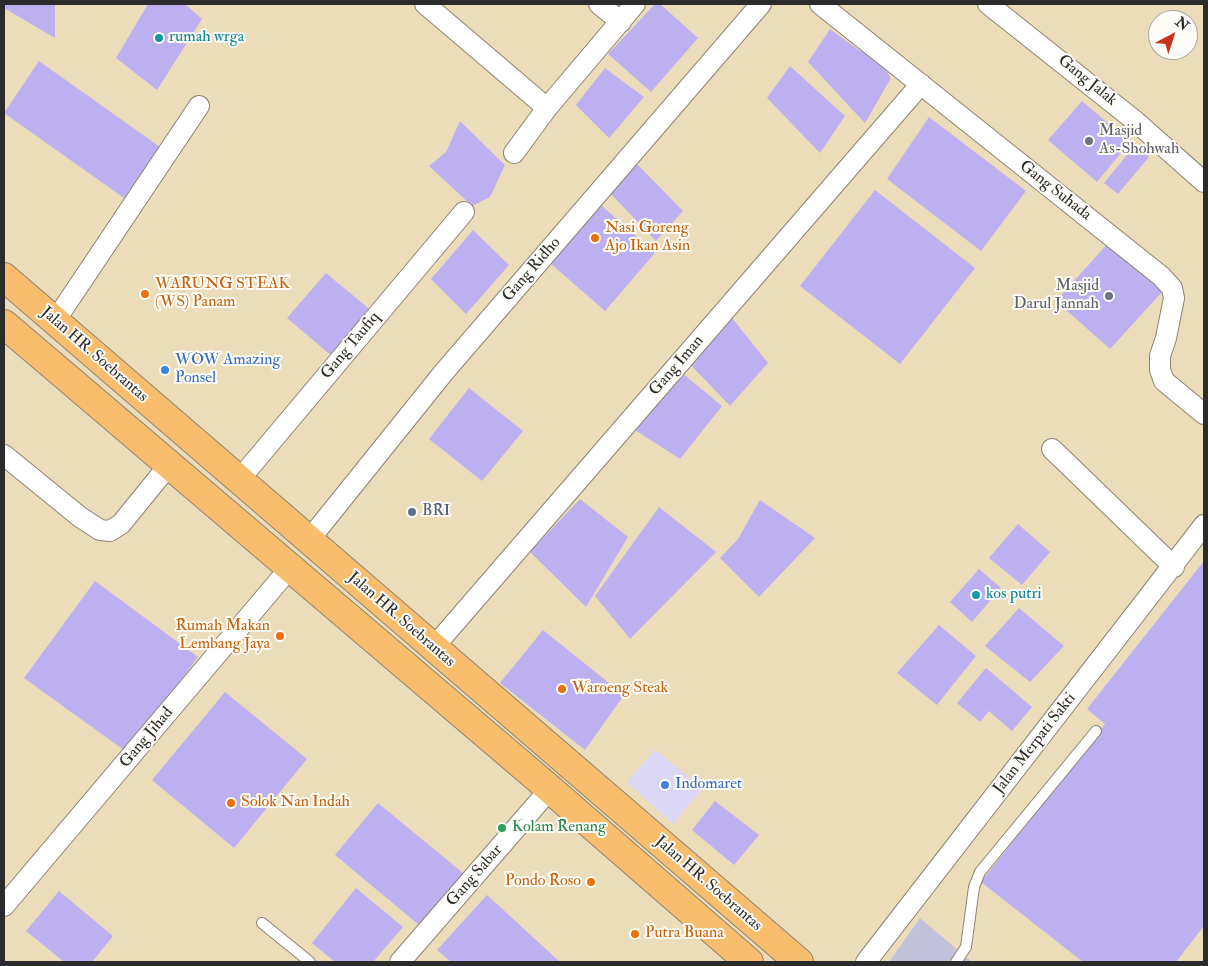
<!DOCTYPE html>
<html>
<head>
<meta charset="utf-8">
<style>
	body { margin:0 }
	#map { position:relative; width:1208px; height:966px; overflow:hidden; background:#ecddba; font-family:"IM FELL Double Pica",serif }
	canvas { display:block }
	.frame { position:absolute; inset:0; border:5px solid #2b2b2b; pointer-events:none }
	.north { position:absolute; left:1148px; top:10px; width:50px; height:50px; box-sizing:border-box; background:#fdfcf7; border:1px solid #a9a8a5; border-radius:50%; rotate:40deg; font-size:14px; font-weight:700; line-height:20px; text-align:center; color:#2b2b2b }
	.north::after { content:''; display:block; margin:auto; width:18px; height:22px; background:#c8321e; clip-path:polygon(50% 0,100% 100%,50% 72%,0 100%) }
</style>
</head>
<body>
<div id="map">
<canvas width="1208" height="966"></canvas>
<div class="frame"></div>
<div class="north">N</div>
</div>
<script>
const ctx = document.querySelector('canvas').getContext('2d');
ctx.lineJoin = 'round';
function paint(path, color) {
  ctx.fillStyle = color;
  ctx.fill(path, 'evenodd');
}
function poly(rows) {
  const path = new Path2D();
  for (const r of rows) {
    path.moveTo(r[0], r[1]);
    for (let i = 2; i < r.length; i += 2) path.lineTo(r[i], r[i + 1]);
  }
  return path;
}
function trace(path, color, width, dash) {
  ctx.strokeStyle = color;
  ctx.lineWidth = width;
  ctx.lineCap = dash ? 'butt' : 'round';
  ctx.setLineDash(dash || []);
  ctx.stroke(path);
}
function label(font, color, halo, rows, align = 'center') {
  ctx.font = font + ' "IM FELL Double Pica",serif';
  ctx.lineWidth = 4;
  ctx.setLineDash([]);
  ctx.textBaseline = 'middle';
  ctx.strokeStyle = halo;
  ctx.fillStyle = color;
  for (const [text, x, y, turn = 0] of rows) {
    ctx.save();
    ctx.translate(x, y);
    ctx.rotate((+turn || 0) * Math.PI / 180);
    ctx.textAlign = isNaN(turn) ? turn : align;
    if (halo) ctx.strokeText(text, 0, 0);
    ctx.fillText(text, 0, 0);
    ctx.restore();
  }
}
const built = poly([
	[655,750,703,788,673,824,627,782]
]);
const industrial = poly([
	[920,918,972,962,889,962]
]);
const building = poly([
	[4,4,55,4,55,38,4,8],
	[148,4,185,4,202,19,157,90,116,58],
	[655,4,660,4,698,38,651,92,608,54],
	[830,29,860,51,875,53,891,78,865,123,808,62],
	[39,61,160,147,124,198,4,113],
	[790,66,845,116,820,153,767,98],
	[605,68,644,97,609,138,576,105],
	[1082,101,1130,142,1097,182,1048,140],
	[929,117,1026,191,981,251,887,179],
	[460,121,505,165,490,197,472,206,429,166,446,152],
	[1135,145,1149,157,1118,194,1104,183],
	[635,162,683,211,656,241,608,191],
	[875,190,975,268,900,364,800,286],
	[601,205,655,253,605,311,550,263],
	[473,230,509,265,466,314,431,279],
	[1109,242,1163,291,1110,349,1056,301],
	[326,273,385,322,346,368,287,318],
	[732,318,768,363,730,406,687,361],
	[681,372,722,406,680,459,632,428],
	[469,388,523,431,482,481,429,439],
	[580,499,628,537,586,607,530,552],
	[760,500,815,538,759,597,720,558,738,539],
	[659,507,716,552,630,639,595,596],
	[1018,524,1050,552,1022,585,989,558],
	[1204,561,1204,926,1176,962,1083,962,981,882,1105,724,1087,709],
	[979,569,1001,588,972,622,950,602],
	[95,581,198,657,128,753,24,678],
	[1019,608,1064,646,1030,682,985,646],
	[939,625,976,656,937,705,897,673],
	[543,630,624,695,585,750,500,683],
	[986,668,1032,707,1012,731,989,711,980,722,957,703],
	[225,692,307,759,234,848,152,780],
	[715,801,759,835,734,865,692,830],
	[378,803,463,873,419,925,335,855],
	[356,888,403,927,373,962,335,962,312,943],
	[59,891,113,936,92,962,64,962,26,931],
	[487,895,560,962,451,962,437,950]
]);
const lane = poly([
	[262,923,310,962],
	[956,962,966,947,974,887,980,872,1096,731]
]);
const street = poly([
	[425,4,547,108],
	[599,4,621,22],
	[820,4,1161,276,1172,288,1174,298,1166,338,1160,356,1160,370,1164,381,1204,414],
	[988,4,1134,120,1204,182],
	[514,153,547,108,635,4],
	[55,321,199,106],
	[1052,449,1174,567],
	[4,455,80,517,100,530,110,531,121,524,169,465],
	[239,480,464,212],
	[309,540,444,372,761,4],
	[433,648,921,84],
	[4,906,289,569],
	[400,962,550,789],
	[866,962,1204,525]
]);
const primary = poly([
	[4,277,799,962],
	[4,324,550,789,749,962]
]);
const markers = [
	[159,38,5,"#0f9aa8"],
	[1089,141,5,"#6b7280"],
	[595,238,5,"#e8710a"],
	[145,294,5,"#e8710a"],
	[1109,296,5,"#6b7280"],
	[165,370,5,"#3f7fe0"],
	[412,512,5,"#5c6f8a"],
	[976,595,5,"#0f9aa8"],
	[280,636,5,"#e8710a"],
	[562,689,5,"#e8710a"],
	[665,785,5,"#3f7fe0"],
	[231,803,5,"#e8710a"],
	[502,828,5,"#2e9e5b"],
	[591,882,5,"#e8710a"],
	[635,934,5,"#e8710a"]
];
const cultureNames = [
	["rumah wrga",169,38],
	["kos putri",986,595]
];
const streetNames = [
	["Gang Jalak",1087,81,39],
	["Gang Suhada",1055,191,38],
	["Gang Ridho",532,270,-49],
	["Gang Taufiq",351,346,-50],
	["Jalan HR. Soebrantas",94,355,41],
	["Gang Iman",677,366,-49],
	["Jalan HR. Soebrantas",401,620,41],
	["Gang Jihad",147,738,-50],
	["Jalan Merpati Sakti",1035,744,-52],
	["Gang Sabar",475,876,-49],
	["Jalan HR. Soebrantas",708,884,41]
];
const worshipNames = [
	["Masjid",1099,132],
	["As-Shohwah",1099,150],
	["Masjid",1099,287,"right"],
	["Darul Jannah",1099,305,"right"]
];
const foodNames = [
	["Nasi Goreng",605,229],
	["Ajo Ikan Asin",605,247],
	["WARUNG STEAK",155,285],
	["(WS) Panam",155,303],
	["Rumah Makan",270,627,"right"],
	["Lembang Jaya",270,645,"right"],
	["Waroeng Steak",572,689],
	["Solok Nan Indah",241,803],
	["Pondo Roso",581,882,"right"],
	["Putra Buana",645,934]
];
const shopNames = [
	["WOW Amazing",175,361],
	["Ponsel",175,379],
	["Indomaret",675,785]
];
const serviceNames = [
	["BRI",422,512]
];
const leisureNames = [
	["Kolam Renang",512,828]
];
paint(built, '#dcd6f6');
paint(industrial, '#c2c2dc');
paint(building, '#bdb0f0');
trace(lane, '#8c8472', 12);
trace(street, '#8c8472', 22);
trace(primary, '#8c8472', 30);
trace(lane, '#fff', 10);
trace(street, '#fff', 20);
trace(primary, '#f9be6d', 28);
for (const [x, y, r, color] of markers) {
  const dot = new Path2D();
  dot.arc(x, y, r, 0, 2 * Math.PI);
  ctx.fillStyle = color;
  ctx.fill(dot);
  trace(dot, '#fdfcf7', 2);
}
label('16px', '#0d838f', '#fdfcf7', cultureNames, 'left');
label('16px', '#2b2b2b', '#fdfcf7', streetNames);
label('16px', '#5b616d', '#fdfcf7', worshipNames, 'left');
label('16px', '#c56008', '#fdfcf7', foodNames, 'left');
label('16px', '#366cbe', '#fdfcf7', shopNames, 'left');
label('16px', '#4e5e75', '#fdfcf7', serviceNames, 'left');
label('16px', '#27864d', '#fdfcf7', leisureNames, 'left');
</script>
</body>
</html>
